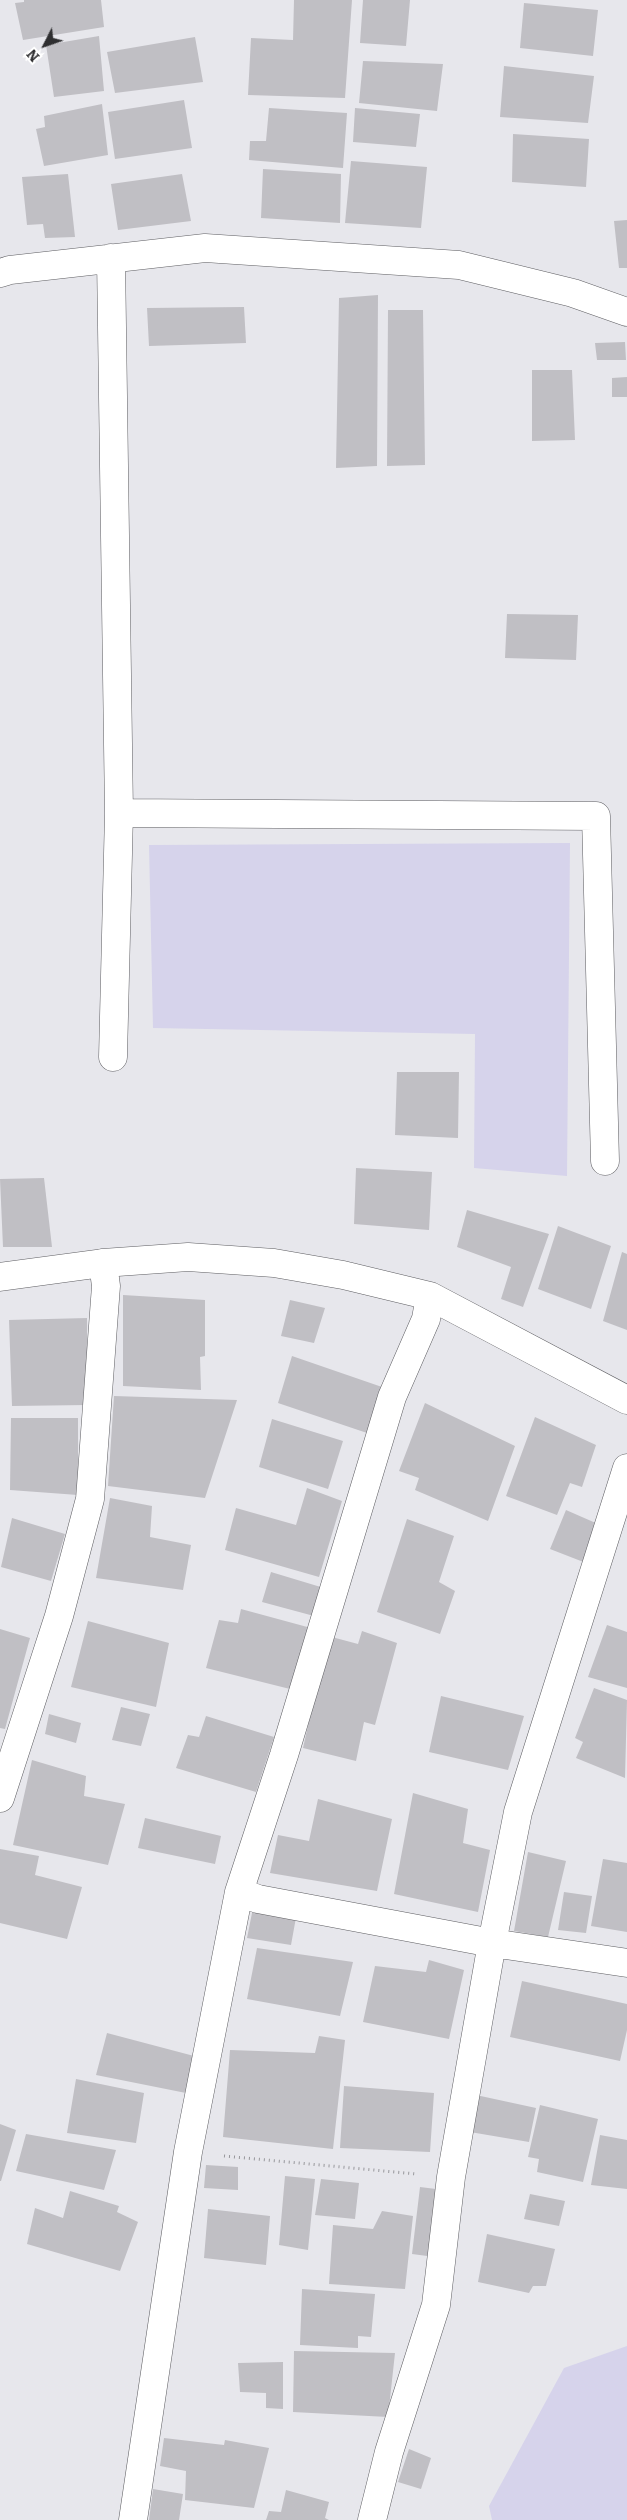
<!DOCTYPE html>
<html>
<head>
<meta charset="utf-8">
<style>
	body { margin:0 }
	#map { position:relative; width:627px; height:2520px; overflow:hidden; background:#e7e7ec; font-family:Bitter,serif }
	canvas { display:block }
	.north { position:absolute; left:20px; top:20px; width:50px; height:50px; -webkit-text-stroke:4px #fff; paint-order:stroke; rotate:229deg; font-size:14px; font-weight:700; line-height:20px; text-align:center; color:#2f2f31 }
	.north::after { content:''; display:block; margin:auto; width:18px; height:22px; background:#2f2f31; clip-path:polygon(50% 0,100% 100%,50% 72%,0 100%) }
</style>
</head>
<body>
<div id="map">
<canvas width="627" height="2520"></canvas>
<div class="north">N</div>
</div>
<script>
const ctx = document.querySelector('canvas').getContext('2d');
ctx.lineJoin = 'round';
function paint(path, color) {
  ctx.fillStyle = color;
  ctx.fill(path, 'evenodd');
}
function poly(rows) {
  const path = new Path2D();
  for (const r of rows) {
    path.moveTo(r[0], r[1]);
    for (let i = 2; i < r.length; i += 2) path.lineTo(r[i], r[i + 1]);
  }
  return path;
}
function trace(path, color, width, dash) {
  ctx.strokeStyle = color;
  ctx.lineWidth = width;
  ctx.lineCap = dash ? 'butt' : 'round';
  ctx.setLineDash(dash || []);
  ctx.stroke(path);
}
const green = poly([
	[570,843,567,1176,474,1168,475,1034,153,1028,149,845],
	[627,2346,627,2520,492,2520,489,2506,564,2368]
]);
const building = poly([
	[24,0,101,0,104,27,23,40,15,3,24,2],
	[294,0,352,0,345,98,248,95,251,38,293,40],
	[363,0,410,0,406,46,360,43],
	[524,3,598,10,593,56,520,48],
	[99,36,104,91,54,97,46,45],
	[195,37,203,82,115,93,107,52],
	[363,61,443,64,437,111,359,103],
	[504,66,594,76,588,123,500,117],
	[184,100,192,148,115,159,108,112],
	[102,104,108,155,44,166,36,129,45,127,44,116],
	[269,108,347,113,343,168,249,160,250,141,266,141],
	[355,108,420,114,416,147,353,142],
	[513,134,589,139,586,187,512,182],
	[351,161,427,167,421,228,345,223],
	[263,169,341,174,340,223,261,218],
	[68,174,75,237,45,238,43,224,27,225,22,177],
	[182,174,191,221,118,230,111,184],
	[627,220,627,268,619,268,614,221],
	[378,295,377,466,336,468,339,298],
	[244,307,246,343,149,346,147,308],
	[388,310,423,310,425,465,387,466],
	[625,342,626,360,597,360,595,343],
	[532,370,572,370,575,440,532,441],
	[627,377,627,397,612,397,612,378],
	[507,614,578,615,576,660,505,658],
	[397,1072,459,1072,458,1138,395,1135],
	[356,1168,432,1172,429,1230,354,1224],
	[44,1178,52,1247,3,1247,0,1179],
	[467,1210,549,1234,523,1307,501,1299,511,1267,457,1247],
	[558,1226,611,1246,591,1309,538,1289],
	[622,1252,627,1254,627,1330,603,1321],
	[123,1295,205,1300,205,1356,200,1357,201,1390,123,1386],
	[290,1300,325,1308,314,1343,281,1336],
	[87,1318,87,1405,12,1406,9,1320],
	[292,1356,382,1387,367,1433,278,1403],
	[114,1396,237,1400,205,1498,108,1486],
	[425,1403,515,1446,488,1521,415,1490,419,1478,399,1471],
	[535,1417,596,1445,582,1487,570,1483,557,1515,506,1496],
	[11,1418,78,1418,78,1495,10,1490],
	[272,1419,343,1441,328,1489,259,1467],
	[307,1488,342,1501,319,1577,225,1550,236,1508,296,1525],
	[110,1498,152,1506,150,1537,191,1545,183,1590,96,1578],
	[566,1510,598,1524,586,1563,550,1549],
	[12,1518,65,1534,51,1581,1,1567],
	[407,1519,454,1536,439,1582,455,1591,440,1634,377,1612],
	[271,1572,324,1588,314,1616,262,1602],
	[241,1609,311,1628,294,1690,206,1668,219,1620,238,1623],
	[88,1621,169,1643,156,1707,71,1687],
	[607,1625,627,1632,627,1688,588,1677],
	[0,1629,30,1638,5,1729,0,1728],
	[362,1631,397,1643,375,1725,364,1722,356,1761,303,1748,328,1636,358,1644],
	[594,1688,627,1700,625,1778,576,1758,583,1742,575,1738],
	[441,1696,524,1716,508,1770,429,1752],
	[121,1707,150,1714,141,1746,112,1740],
	[49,1714,81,1723,76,1743,45,1734],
	[206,1716,274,1737,256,1792,176,1768,188,1735,199,1737],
	[32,1760,86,1776,84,1796,125,1804,108,1865,13,1845],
	[413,1793,468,1809,463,1843,490,1850,478,1912,394,1894],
	[318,1799,392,1819,377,1891,270,1873,278,1835,309,1841],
	[145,1818,221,1836,215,1864,138,1848],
	[0,1849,39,1856,35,1875,82,1887,67,1939,0,1923],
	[528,1852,566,1861,548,1937,514,1931],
	[603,1859,627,1863,627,1932,591,1926],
	[564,1892,592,1896,586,1933,558,1930],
	[254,1903,297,1912,291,1945,247,1938],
	[257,1948,353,1962,340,2016,247,1999],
	[429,1960,464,1970,449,2039,363,2022,375,1966,426,1972],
	[522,1981,627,2004,627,2030,620,2061,510,2037],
	[107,2033,194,2056,186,2093,96,2075],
	[319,2036,345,2040,333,2149,223,2137,230,2050,315,2053],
	[76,2079,144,2093,136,2143,67,2133],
	[344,2086,434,2093,430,2152,340,2148],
	[476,2095,536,2108,529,2142,470,2132],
	[540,2105,598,2119,583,2182,537,2172,539,2159,528,2157],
	[0,2124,16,2130,1,2181,0,2181],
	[26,2134,116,2150,104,2190,16,2171],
	[600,2135,627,2140,627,2189,591,2185],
	[206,2165,238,2167,238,2190,204,2188],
	[285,2176,315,2179,308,2250,279,2245],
	[321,2179,359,2183,355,2219,315,2215],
	[420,2187,444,2190,435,2257,412,2254],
	[70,2191,119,2206,117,2212,138,2222,120,2271,27,2244,35,2208,63,2218],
	[530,2194,565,2201,559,2226,524,2219],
	[208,2209,270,2216,266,2265,204,2258],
	[382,2211,413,2216,405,2289,329,2284,333,2225,373,2229],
	[487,2234,555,2249,546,2286,533,2286,529,2293,478,2282],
	[302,2289,375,2294,371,2337,358,2336,358,2348,300,2345],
	[294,2351,395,2353,388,2417,293,2412],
	[283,2362,283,2409,266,2408,266,2393,240,2392,238,2363],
	[164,2438,224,2445,225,2440,269,2448,254,2508,185,2500,186,2471,160,2466],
	[409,2449,431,2458,421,2489,398,2482],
	[153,2489,183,2494,179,2520,149,2520],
	[286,2490,329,2502,325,2518,329,2520,266,2520,269,2511,281,2512]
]);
const path = poly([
	[224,2156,416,2174]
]);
const minor = poly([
	[111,258,119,813,113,1057],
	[0,273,10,270,205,248,459,265,573,293,627,312],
	[119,813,596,816,605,1161],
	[0,1277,103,1263,188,1257,274,1263,343,1275,430,1296,627,1400],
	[0,1798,59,1616,90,1499,106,1286,103,1263],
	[239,1892,258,1899,492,1943,627,1963],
	[133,2520,188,2152,239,1892,284,1755,392,1397,426,1319,430,1296],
	[372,2520,389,2452,436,2305,451,2177,492,1943,518,1812,627,1468]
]);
paint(green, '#d6d3eb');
paint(building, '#c0bfc4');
trace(minor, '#5e5e62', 29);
trace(path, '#97979b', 3, [1, 4]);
trace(minor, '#fff', 28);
</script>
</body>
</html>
